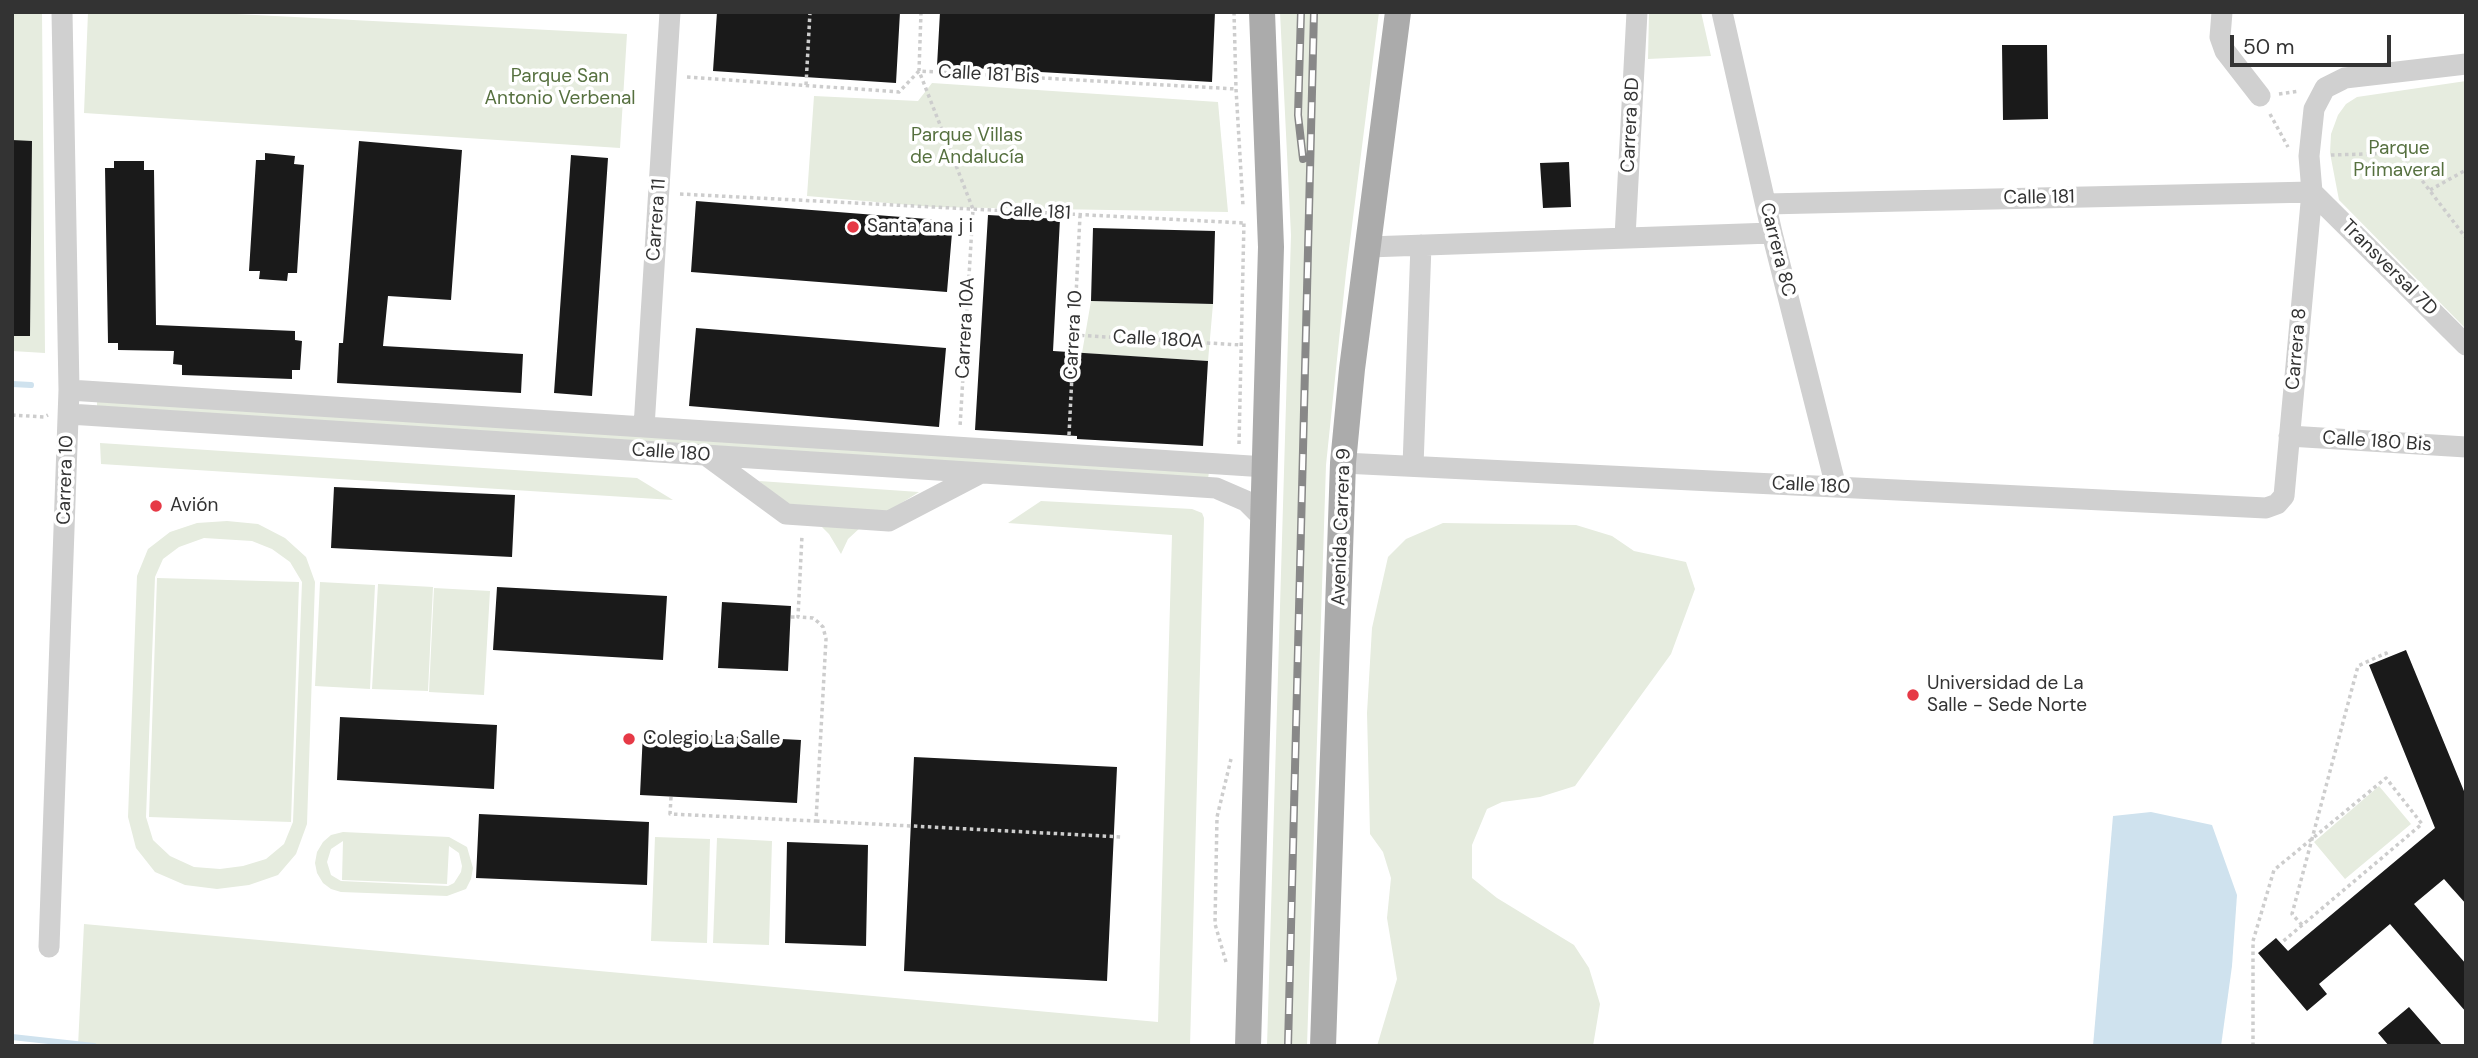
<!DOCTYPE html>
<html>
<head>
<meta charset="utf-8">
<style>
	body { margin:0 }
	#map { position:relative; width:2478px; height:1058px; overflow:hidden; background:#fff; font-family:"DM Sans",sans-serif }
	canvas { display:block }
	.frame { position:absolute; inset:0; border:14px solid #333; pointer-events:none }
	.scale { position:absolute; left:2230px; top:35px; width:161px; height:32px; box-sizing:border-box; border:4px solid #333; border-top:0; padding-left:9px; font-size:21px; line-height:24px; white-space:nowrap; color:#333; -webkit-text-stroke:5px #fff; paint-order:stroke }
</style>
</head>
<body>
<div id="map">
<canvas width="2478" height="1058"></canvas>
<div class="frame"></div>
<div class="scale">50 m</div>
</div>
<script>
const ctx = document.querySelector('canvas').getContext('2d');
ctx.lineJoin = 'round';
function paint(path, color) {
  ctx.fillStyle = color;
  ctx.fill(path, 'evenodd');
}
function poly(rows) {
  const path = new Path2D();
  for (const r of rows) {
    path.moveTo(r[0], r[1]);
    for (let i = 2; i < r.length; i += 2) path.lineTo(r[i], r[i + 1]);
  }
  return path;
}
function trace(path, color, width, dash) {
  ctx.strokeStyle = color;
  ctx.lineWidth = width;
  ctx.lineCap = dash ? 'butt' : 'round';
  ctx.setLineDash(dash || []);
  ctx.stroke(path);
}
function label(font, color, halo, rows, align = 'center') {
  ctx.font = font + ' "DM Sans",sans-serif';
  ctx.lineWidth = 7;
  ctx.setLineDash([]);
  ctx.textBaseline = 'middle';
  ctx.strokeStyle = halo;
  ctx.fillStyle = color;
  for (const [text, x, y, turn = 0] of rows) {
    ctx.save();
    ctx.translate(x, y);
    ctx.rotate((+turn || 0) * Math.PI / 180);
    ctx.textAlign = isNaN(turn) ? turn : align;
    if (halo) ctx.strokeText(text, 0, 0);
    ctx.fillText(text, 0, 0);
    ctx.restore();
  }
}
const green = poly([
	[12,12,42,12,45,353,12,351],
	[88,12,197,12,627,34,620,148,84,113],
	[1280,12,1379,12,1346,273,1326,465,1307,1046,1267,1046,1291,235],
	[1649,12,1701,12,1711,56,1648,59],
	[2466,81,2466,329,2339,200,2330,153,2331,134,2338,115,2346,104,2357,97],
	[932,83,1218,102,1228,212,933,207,807,196,814,96,918,101],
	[1091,301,1213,304,1208,361,1082,353],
	[97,400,1209,471,1208,480,97,408],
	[100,443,637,478,673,500,101,464],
	[759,481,919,492,887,512,787,504],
	[1041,501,1192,509,1202,513,1204,518,1190,1046,78,1046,84,924,1158,1022,1172,535,1008,523],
	[227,521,258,524,285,538,306,557,315,582,307,824,296,854,278,875,249,885,217,889,185,885,155,872,136,848,128,817,137,576,148,549,170,532,197,523],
	[204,538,252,541,272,549,290,562,302,582,293,822,284,844,266,859,243,866,220,869,194,867,170,856,153,840,146,817,155,577,163,559,179,547],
	[1443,523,1576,525,1612,536,1634,551,1686,562,1695,589,1671,654,1575,786,1540,797,1502,802,1487,809,1472,845,1472,878,1497,898,1574,945,1589,968,1600,1004,1593,1046,1377,1046,1397,979,1387,918,1391,878,1383,852,1370,834,1367,713,1372,628,1388,557,1406,539],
	[820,525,861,527,848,539,841,554,829,534],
	[157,578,299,582,291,822,149,817],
	[320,582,375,585,370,689,315,686],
	[378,584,433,587,428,691,372,689],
	[434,588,490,591,484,695,429,692],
	[2379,786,2411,824,2345,879,2314,842],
	[343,832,449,837,467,847,473,868,471,879,466,889,447,896,341,892,331,889,323,883,317,873,315,863,317,852,323,842,331,835],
	[343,841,342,880,447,884,449,846,459,853,462,866,461,872,454,883,448,886,341,881,331,875,327,862,331,849],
	[655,837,710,839,707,943,651,941],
	[717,838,772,841,769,945,713,943]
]);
const water = poly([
	[2151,812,2212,825,2237,895,2232,966,2221,1046,2093,1046,2113,816]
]);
const stream = poly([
	[12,384,31,385],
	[12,1037,94,1046]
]);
const building = poly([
	[717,12,900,12,896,83,713,71],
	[940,12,1215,12,1212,82,937,66],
	[2002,45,2047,45,2048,119,2003,120],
	[12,140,32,141,30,336,12,336],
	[359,141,462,150,451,300,388,296,383,346,523,354,521,393,337,383,339,343,343,343],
	[265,153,295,156,294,164,304,165,297,273,288,273,287,281,259,279,260,271,249,271,256,160,265,160],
	[571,155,608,158,592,396,554,393],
	[114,161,144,161,144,170,154,170,156,325,295,331,295,340,302,341,300,370,292,370,292,379,182,375,182,365,173,364,174,351,118,350,118,343,108,343,105,168,114,168],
	[1569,162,1571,207,1543,208,1540,163],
	[696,201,953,221,947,292,691,272],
	[988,215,1060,219,1053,351,1208,361,1203,446,1077,439,1077,436,975,430],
	[1093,228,1215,231,1213,304,1091,301],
	[696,328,946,348,939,427,689,406],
	[334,487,515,495,512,557,331,548],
	[497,587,667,596,663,660,493,650],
	[722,602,791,606,788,671,718,668],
	[2406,650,2466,796,2466,904,2444,879,2414,904,2466,964,2466,1012,2390,924,2319,984,2327,994,2307,1011,2258,953,2276,938,2288,951,2435,828,2369,665],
	[340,717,497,725,494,789,337,780],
	[643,732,801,740,797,803,640,795],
	[914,757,1117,767,1107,981,904,971],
	[479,814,649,822,647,885,476,878],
	[787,842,868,845,866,946,785,943],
	[2409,1007,2443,1046,2389,1046,2378,1033]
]);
const path = poly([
	[921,12,919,71,973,209,960,427],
	[1234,12,1236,89,1243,206],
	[687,77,899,92,919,71,1236,89],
	[806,85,810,12],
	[2279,94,2299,91],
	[2270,114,2288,147],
	[2331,155,2401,153,2466,238],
	[2430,190,2466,170],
	[680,194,1244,223],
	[1074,335,1241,345],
	[12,415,44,417,48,415],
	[1069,435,1080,216],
	[1239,444,1244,221],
	[791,617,798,617],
	[671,797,670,814,816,821,826,639,823,627,818,622,813,618,798,617,802,535],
	[816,821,1122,837],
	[2302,925,2292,914,2358,666,2386,653,2388,658],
	[1226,962,1215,924,1217,817,1231,759],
	[2253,1046,2253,941,2274,870,2386,778,2422,824,2281,943]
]);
const minor = poly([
	[1722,12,1772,233,1836,487],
	[2222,12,2220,37,2225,51,2260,96],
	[1766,204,2312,192,2466,345],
	[1625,237,1637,12],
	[1368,247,1772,233],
	[69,390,1266,467],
	[69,414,1216,488,1246,501,1264,519],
	[644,427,670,12],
	[2289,436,2466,447],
	[707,456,786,514,889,521,981,473],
	[1343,463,2266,508,2277,504,2284,496,2312,192,2309,156,2314,109,2325,88,2345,78,2466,64],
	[1413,466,1421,245],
	[49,947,69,390,62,12]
]);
const major = poly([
	[1248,1046,1271,247,1262,12],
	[1323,1046,1343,463,1352,369,1398,12]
]);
const rail = poly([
	[1301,12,1298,115,1303,159],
	[1288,1046,1314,12]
]);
const markers = [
	[853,227,7,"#e63946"],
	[156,506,7,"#e63946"],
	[1913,695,7,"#e63946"],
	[629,739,7,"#e63946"]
];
const streetNames = [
	["Calle 181 Bis",989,75,3],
	["Carrera 8D",1631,125,-87],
	["Calle 181",2039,198,-1],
	["Calle 181",1035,212,3],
	["Carrera 11",657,220,-86],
	["Carrera 8C",1777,250,76],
	["Transversal 7D",2389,268,45],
	["Carrera 10A",966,328,-87],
	["Carrera 10",1074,335,-87],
	["Calle 180A",1158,340,3],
	["Carrera 8",2297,349,-85],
	["Calle 180 Bis",2377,442,4],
	["Calle 180",671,453,4],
	["Carrera 10",66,480,-88],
	["Calle 180",1811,486,3],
	["Avenida Carrera 9",1342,527,-88]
];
const parkNames = [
	["Parque San",560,77],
	["Antonio Verbenal",560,99],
	["Parque Villas",967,136],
	["de Andalucía",967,158],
	["Parque",2399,149],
	["Primaveral",2399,171]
];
const poiNames = [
	["Santa ana j i",867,227],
	["Avión",170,506],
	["Universidad de La",1927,684],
	["Salle - Sede Norte",1927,706],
	["Colegio La Salle",643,739]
];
paint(green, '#e6ecdf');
paint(water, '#cfe2ee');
trace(stream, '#cfe2ee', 6);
paint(building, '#1a1a1a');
trace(path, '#cdcdcd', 3.5, [3.5, 3.5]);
trace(minor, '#d0d0d0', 21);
trace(major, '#ababab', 26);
trace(rail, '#888', 8);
trace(rail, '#fff', 5, [16]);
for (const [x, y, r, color] of markers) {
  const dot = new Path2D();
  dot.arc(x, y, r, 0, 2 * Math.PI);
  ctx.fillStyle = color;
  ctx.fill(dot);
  trace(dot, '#fff', 2.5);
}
label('19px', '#333', '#fff', streetNames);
label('19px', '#56703f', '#fff', parkNames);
label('19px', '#333', '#fff', poiNames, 'left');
</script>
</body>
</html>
